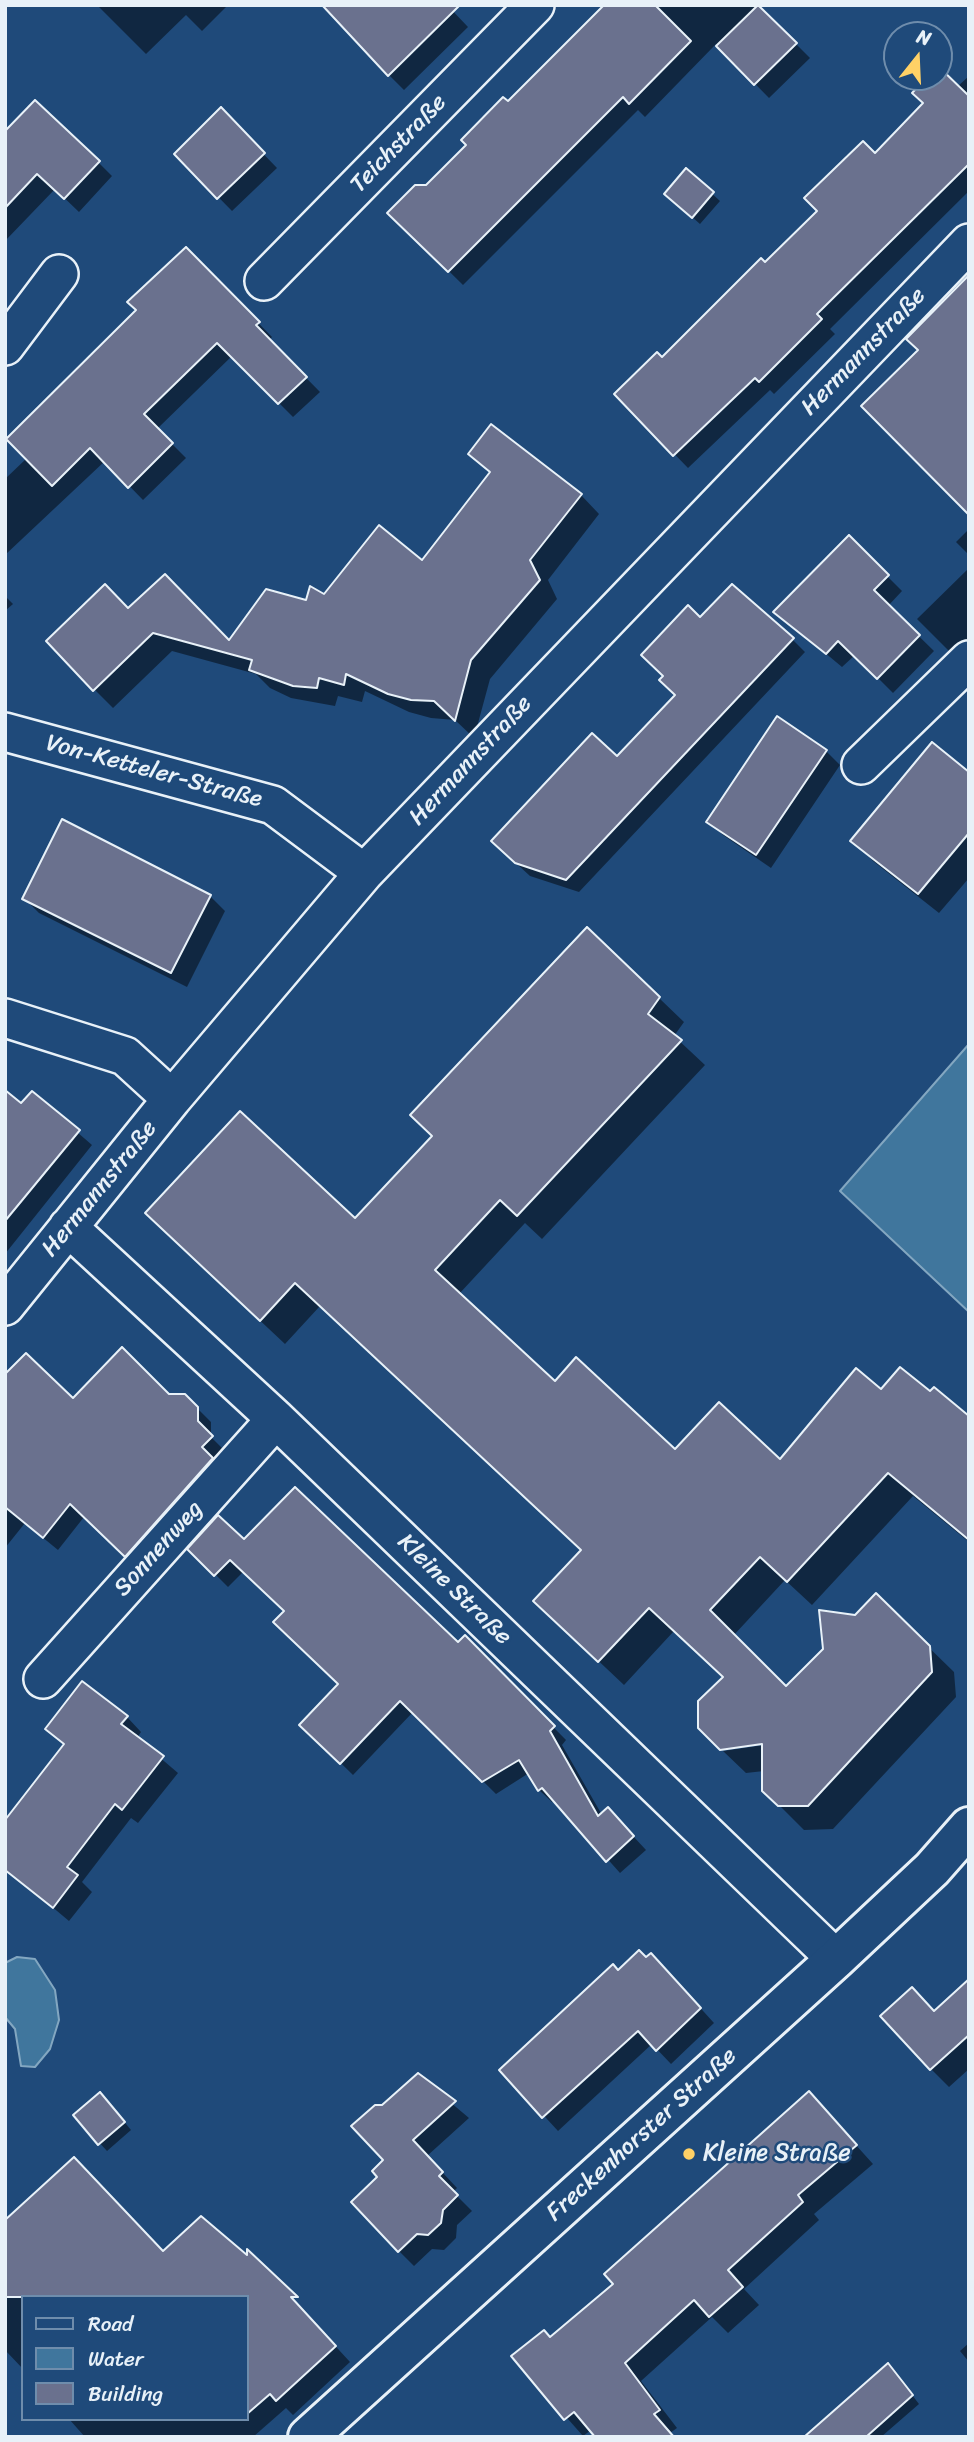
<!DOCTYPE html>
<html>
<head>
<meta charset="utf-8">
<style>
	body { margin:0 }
	#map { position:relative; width:974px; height:2442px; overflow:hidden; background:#1f4a7a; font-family:Sriracha,sans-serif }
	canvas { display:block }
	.frame { position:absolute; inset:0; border:7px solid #e8f1f8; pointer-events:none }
	.legend { position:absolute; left:21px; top:2295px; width:228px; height:126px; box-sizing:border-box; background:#1f4a7a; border:2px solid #6f8dac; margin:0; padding:9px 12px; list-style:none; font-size:21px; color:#e8f1f8 }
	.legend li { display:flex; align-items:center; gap:14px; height:35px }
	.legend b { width:35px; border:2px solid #6f8dac }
	.north { position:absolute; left:883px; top:21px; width:70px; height:70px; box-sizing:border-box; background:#1f4a7a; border:2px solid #6f8dac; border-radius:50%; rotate:18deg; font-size:19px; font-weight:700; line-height:28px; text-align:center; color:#e8f1f8 }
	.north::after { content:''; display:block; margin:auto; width:24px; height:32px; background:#ffd166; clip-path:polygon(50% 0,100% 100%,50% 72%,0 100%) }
</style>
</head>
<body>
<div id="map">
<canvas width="974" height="2442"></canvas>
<div class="frame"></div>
<ul class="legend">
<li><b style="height:9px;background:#1f4a7a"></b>Road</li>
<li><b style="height:19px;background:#40769d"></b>Water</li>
<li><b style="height:19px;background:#6a718e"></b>Building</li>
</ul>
<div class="north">N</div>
</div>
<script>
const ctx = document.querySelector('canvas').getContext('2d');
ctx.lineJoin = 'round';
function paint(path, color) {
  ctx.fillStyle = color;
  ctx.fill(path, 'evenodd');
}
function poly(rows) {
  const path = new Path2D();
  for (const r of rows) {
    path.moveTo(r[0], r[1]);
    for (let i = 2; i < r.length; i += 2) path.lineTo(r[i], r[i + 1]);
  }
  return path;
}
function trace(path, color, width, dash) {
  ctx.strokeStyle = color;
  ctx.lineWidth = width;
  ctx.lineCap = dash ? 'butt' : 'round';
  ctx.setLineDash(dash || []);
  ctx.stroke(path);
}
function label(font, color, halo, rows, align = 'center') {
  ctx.font = font + ' Sriracha,sans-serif';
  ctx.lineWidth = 5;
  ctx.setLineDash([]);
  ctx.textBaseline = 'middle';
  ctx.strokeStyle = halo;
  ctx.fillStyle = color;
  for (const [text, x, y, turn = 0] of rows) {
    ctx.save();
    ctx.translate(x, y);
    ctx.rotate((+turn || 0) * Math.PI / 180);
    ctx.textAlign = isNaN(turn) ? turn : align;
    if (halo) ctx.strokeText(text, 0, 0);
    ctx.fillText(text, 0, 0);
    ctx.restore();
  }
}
const water = poly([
	[969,1044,969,1312,840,1191,969,1044],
	[17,1957,35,1959,55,1990,59,2020,50,2049,35,2067,21,2066,15,2029,5,2017,5,1963,17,1957]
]);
const shadow = poly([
	[97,5,228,5,202,31,186,15,146,54],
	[447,5,468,27,404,90,389,75],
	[606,5,757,5,810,58,769,98,716,44,645,117,638,110,463,285,390,213,427,187],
	[939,70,957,87,969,76,969,191,830,329,835,334,774,394,770,390,688,468,616,394,662,360,765,264,875,155,925,104,930,77,939,77],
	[221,110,277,168,232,211,176,154],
	[5,134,98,162,112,176,79,212,55,189,5,241],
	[686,170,720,201,700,224,674,201],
	[186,249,272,337,269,340,320,392,293,417,232,356,157,429,186,458,143,500,105,461,5,555,5,479,27,458],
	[470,454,581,495,599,514,548,580,557,599,490,679,474,738,455,720,431,718,409,712,365,691,362,702,338,696,335,706,291,698,270,688,256,674,172,651,113,708,94,689,129,610,230,643,307,602,423,563,491,474],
	[969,529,969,555,956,542],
	[849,538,902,591,888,606,934,651,893,693,855,655,842,667,776,612],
	[969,568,969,642,954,656,917,619],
	[5,596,13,604,5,611],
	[700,620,792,639,805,652,579,892,530,876,506,854,617,759,677,695],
	[778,718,826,751,840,765,771,868,723,835,709,821],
	[969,768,969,878,939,913,873,861,853,841],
	[210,896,225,911,187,987,39,913,24,898],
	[659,998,684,1022,674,1036,705,1065,542,1239,525,1223,459,1294,555,1383,675,1451,780,1462,881,1391,931,1393,969,1419,969,1542,913,1496,812,1605,785,1580,733,1636,786,1689,876,1596,954,1672,956,1697,833,1829,804,1830,764,1790,764,1771,746,1773,723,1751,771,1744,770,1741,724,1678,674,1631,624,1685,535,1601,582,1551,320,1306,285,1344,171,1237,355,1221],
	[5,1092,22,1106,32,1093,92,1145,5,1254],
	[5,1376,73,1401,169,1396,197,1408,211,1422,211,1437,225,1451,139,1569,84,1517,58,1550,25,1523,5,1548],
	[244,1542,458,1644,465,1638,566,1740,562,1745,602,1815,620,1822,646,1850,620,1873,555,1800,552,1802,539,1790,529,1773,496,1794,413,1712,353,1775,302,1725,341,1685,286,1611,244,1571,228,1587,190,1549],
	[127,1717,141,1732,137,1738,178,1773,138,1823,131,1818,82,1882,92,1892,69,1921,14,1875,65,1746,47,1729],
	[665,1969,714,2023,671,2064,652,2044,558,2131,502,2070],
	[969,1981,969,2069,949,2087,931,2069,934,2012],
	[418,2075,469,2118,427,2156,457,2188,453,2192,472,2211,457,2225,456,2238,444,2250,432,2249,414,2266,399,2251,380,2177,386,2160,383,2107],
	[809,2093,873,2164,814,2214,819,2220,744,2289,759,2305,728,2333,712,2317,641,2381,677,2428,670,2433,591,2430,583,2436,513,2357,551,2339,616,2284],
	[107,2101,131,2130,107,2151,75,2116],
	[5,2222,164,2253,284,2290,350,2362,293,2415,286,2408,253,2437,85,2437,69,2419,247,2419,247,2297,23,2297,23,2369,5,2350],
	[969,2343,969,2362,960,2351],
	[895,2373,919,2404,881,2437,806,2437]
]);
const building = poly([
	[322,5,460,5,388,76,322,5],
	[604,5,655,5,691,41,629,104,623,97,448,272,387,213,415,185,426,185,466,145,461,140,503,97,508,101,604,5],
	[758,5,797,43,754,85,716,46,758,5],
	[939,67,969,96,969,164,817,314,822,319,759,382,755,378,673,456,614,394,657,352,662,357,761,258,765,262,817,211,804,198,863,141,875,153,923,103,912,93,927,77,939,77,939,67],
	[35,100,100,161,64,199,37,174,5,208,5,131,35,100],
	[221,107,265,153,217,199,174,154,221,107],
	[686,168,714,192,692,218,664,194,686,168],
	[186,247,260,322,256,325,307,377,278,404,217,343,144,414,173,443,128,488,90,448,52,486,6,439,136,310,127,302,186,247],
	[969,275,969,515,861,406,918,350,906,339,969,275],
	[491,424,582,494,530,560,540,580,471,660,455,721,434,701,411,700,388,694,346,674,344,685,319,678,317,688,293,686,249,670,252,660,153,633,93,691,46,641,105,584,128,608,165,574,229,640,266,589,306,600,310,586,324,594,379,525,422,560,490,472,468,454,491,424],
	[849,535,889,575,874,590,920,635,877,679,838,641,826,654,773,612,849,535],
	[732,584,794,638,566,880,515,863,491,841,592,733,617,756,675,695,659,680,663,676,641,655,688,605,700,617,732,584],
	[777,716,827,750,756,855,706,822,777,716],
	[932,742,969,772,969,833,918,894,850,841,932,742],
	[62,819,211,895,171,973,22,899,62,819],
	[587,927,660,997,648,1014,682,1040,517,1216,500,1200,435,1270,555,1381,576,1357,675,1449,719,1402,780,1459,856,1368,881,1389,900,1367,930,1391,934,1387,969,1416,969,1540,888,1473,787,1582,760,1557,710,1610,786,1686,823,1649,819,1610,855,1615,876,1593,930,1646,932,1672,808,1806,778,1806,762,1791,762,1744,720,1750,698,1728,698,1701,723,1677,649,1608,598,1662,533,1601,581,1550,295,1283,260,1321,145,1213,240,1111,355,1218,432,1136,410,1115,587,927],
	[5,1090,21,1103,32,1091,80,1130,5,1221,5,1090],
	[122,1347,169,1394,185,1394,198,1407,198,1421,213,1436,202,1447,213,1458,125,1557,70,1504,43,1538,5,1507,5,1374,26,1353,73,1398,122,1347],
	[295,1487,458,1642,465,1635,555,1726,550,1731,598,1816,608,1807,634,1836,606,1862,542,1788,538,1791,519,1760,482,1782,400,1701,340,1764,299,1725,338,1684,273,1622,284,1611,230,1560,214,1576,187,1549,218,1515,244,1539,295,1487],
	[82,1681,128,1716,121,1724,164,1756,122,1810,115,1804,67,1867,78,1875,53,1908,5,1870,5,1820,64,1744,45,1729,82,1681],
	[639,1950,646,1957,651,1953,701,2008,656,2051,638,2031,542,2118,499,2070,613,1964,618,1970,639,1950],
	[969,1979,969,2035,930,2070,880,2016,912,1987,934,2011,969,1979],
	[418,2073,456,2101,413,2140,443,2172,439,2176,458,2195,443,2210,441,2223,428,2235,417,2234,398,2252,351,2202,377,2177,372,2171,383,2160,351,2126,375,2105,382,2105,418,2073],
	[809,2091,857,2145,798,2195,803,2202,728,2270,743,2287,709,2317,694,2300,625,2363,660,2410,654,2414,674,2437,595,2437,574,2412,564,2420,511,2356,544,2330,550,2337,613,2284,604,2274,809,2091],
	[100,2092,125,2122,98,2145,73,2115,100,2092],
	[74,2157,163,2251,201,2216,247,2255,247,2249,298,2297,291,2297,336,2346,276,2401,270,2394,247,2414,247,2297,5,2297,5,2220,74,2157],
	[888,2363,913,2395,866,2437,804,2437,888,2363]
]);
const street = poly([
	[264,281,535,5],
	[5,346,59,274],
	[5,732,273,805,364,873],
	[861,765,969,660],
	[5,1018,125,1056,172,1099],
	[68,1227,276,1419,836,1959],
	[5,1306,172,1099,364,873,969,243],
	[43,1679,276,1419]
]);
const secondary = poly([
	[308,2437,836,1959,932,1869,969,1827]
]);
const markers = [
	[689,2154,7,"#ffd166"]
];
const streetNames = [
	["Teichstraße",399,144,-46],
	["Hermannstraße",864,352,-46],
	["Hermannstraße",471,761,-47],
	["Von-Ketteler-Straße",154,772,15],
	["Hermannstraße",100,1189,-51],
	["Sonnenweg",159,1549,-48],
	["Kleine Straße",454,1590,44],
	["Freckenhorster Straße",642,2135,-42]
];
const poiNames = [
	["Kleine Straße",703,2154]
];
paint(water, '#40769d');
trace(water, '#83a7c1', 2);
paint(shadow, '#0007');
paint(building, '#6a718e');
trace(building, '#e8f1f8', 2);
trace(street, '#e8f1f8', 42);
trace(secondary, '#e8f1f8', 44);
trace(street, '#1f4a7a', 37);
trace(secondary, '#1f4a7a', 38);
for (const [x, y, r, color] of markers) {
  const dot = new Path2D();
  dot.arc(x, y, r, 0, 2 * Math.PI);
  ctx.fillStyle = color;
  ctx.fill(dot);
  trace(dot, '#1f4a7a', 2.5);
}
label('24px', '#e8f1f8', '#1f4a7a', streetNames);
label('24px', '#e8f1f8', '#1f4a7a', poiNames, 'left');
</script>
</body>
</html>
